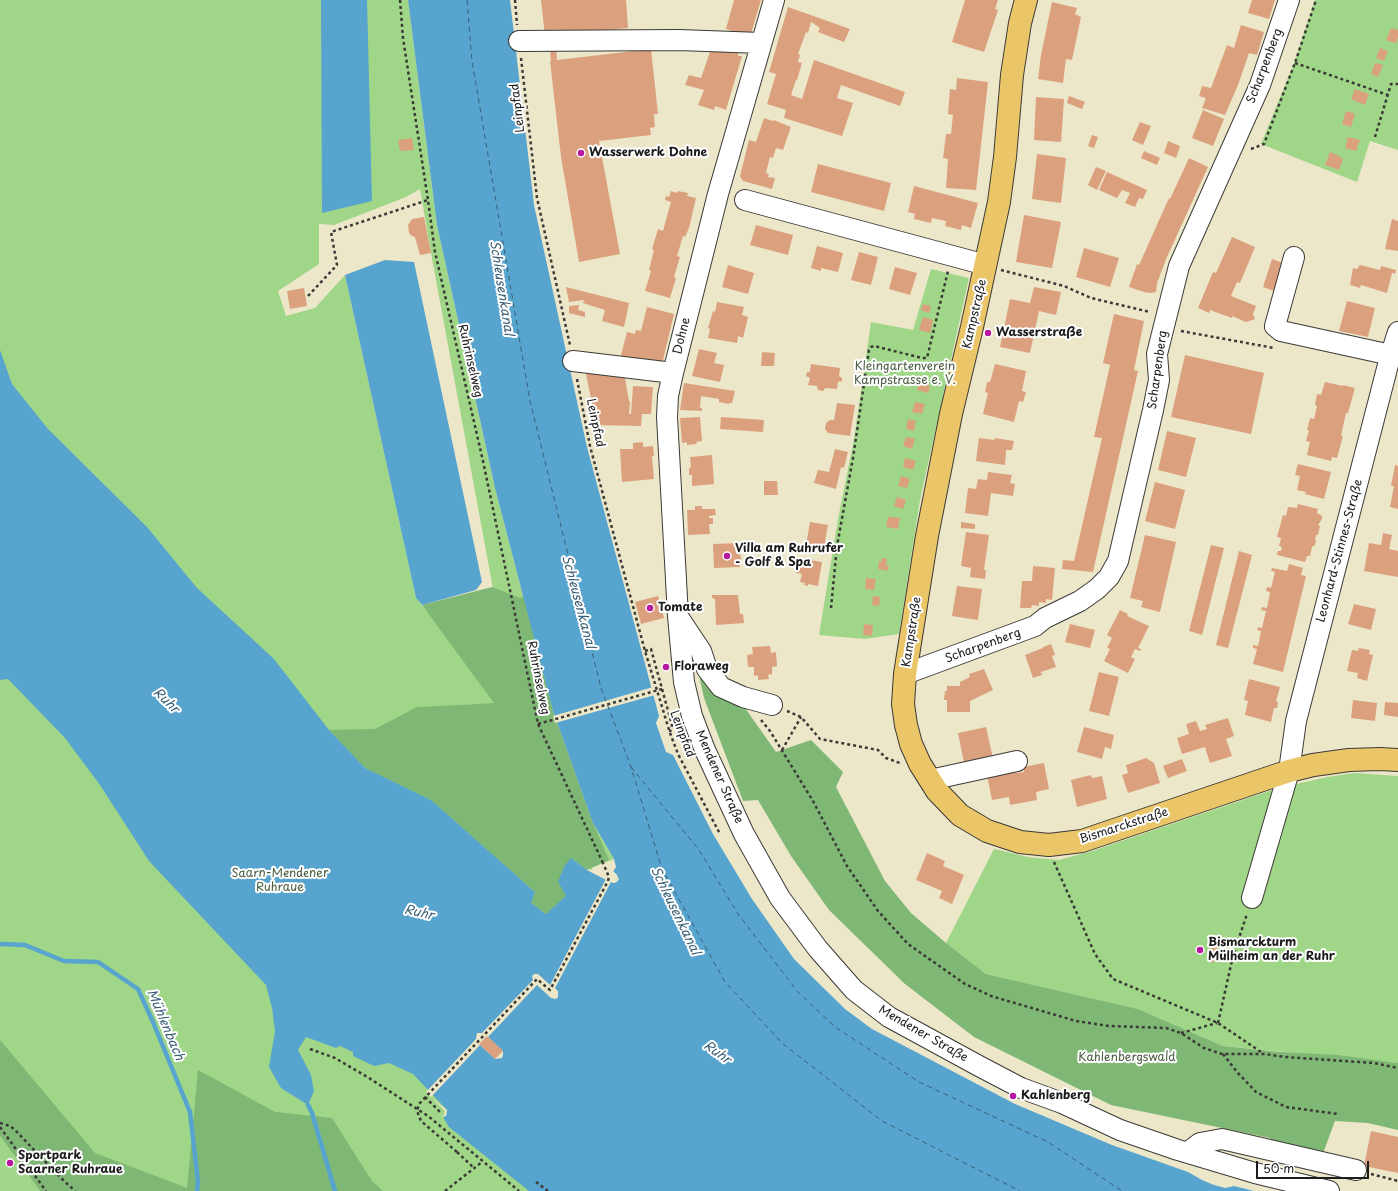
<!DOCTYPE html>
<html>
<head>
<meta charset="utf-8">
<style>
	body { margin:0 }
	#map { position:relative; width:1398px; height:1191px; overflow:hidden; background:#ede7ca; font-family:"Playpen Sans",sans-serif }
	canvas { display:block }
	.scale { position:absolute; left:1256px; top:1161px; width:113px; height:18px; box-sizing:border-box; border:2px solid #1c1c1c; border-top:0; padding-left:5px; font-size:12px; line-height:14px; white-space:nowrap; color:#1c1c1c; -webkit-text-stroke:3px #fff; paint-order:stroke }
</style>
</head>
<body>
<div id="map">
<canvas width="1398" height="1191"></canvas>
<div class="scale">50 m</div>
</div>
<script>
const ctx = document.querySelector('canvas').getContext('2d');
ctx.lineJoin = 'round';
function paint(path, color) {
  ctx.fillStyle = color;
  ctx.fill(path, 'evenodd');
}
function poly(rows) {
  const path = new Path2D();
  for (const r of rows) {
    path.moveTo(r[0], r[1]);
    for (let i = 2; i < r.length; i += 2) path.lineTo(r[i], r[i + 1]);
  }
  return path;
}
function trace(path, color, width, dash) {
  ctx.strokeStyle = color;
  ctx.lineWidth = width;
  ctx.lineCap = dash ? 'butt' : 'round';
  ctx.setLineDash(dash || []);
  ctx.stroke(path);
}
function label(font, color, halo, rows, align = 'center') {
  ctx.font = font + ' "Playpen Sans",sans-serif';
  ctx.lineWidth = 4;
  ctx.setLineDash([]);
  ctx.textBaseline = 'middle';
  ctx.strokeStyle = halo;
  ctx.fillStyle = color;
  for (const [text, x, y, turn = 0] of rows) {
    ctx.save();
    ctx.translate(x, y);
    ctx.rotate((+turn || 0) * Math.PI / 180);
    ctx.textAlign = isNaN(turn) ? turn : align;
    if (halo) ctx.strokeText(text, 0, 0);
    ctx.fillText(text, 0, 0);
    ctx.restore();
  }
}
const green = poly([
	[0,0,408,0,437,225,495,488,553,711,593,823,614,859,593,867,548,966,856,1191,69,1191,0,1099],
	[420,189,431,253,496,605,427,612,416,598,345,275,315,308,286,316,278,291,319,264,319,224,334,225,406,197],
	[1315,0,1398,0,1398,150,1370,141,1357,182,1261,144,1294,63],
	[931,269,969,278,920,500,899,634,865,639,819,635,838,519,854,439,871,322,913,330],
	[1354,773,1398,776,1398,1063,1223,1046,1138,1009,986,974,946,943,994,849,1028,857,1059,860,1092,851,1278,788,1328,777],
	[0,1136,40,1191,0,1191]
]);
const forest = poly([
	[492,587,520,598,524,596,553,711,593,823,609,860,587,870,571,858,566,896,547,914,530,903,535,892,431,800,365,768,329,730,375,729,417,707,462,705,494,703,422,605],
	[695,657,743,705,776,752,811,740,843,772,836,787,885,881,911,913,946,943,986,974,1138,1009,1223,1046,1280,1052,1337,1055,1398,1063,1398,1130,1368,1123,1335,1121,1322,1156,1275,1147,1270,1138,1111,1105,974,1037,905,984,829,910,791,856,758,800,743,801,704,698],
	[0,1040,95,1153,187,1188,198,1070,275,1112,332,1118,372,1181,383,1191,40,1191,0,1136]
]);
const water = poly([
	[321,0,367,0,372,201,322,213],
	[408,0,510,0,534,205,587,447,659,716,656,723,666,752,673,755,713,834,752,899,794,959,845,1009,872,1029,1015,1104,1112,1145,1188,1172,1202,1180,1214,1185,1225,1188,1234,1186,1254,1191,529,1191,449,1127,443,1117,446,1116,447,1110,413,1074,389,1063,374,1066,353,1056,353,1052,340,1046,336,1048,306,1037,298,1050,311,1075,314,1091,308,1105,281,1088,269,1067,275,1031,272,1008,266,985,149,861,100,785,65,738,8,679,0,680,0,350,12,384,48,429,147,527,197,588,274,659,329,730,365,768,431,800,535,892,531,903,546,914,566,896,558,881,565,865,571,858,587,870,608,881,614,883,617,882,617,875,613,872,616,867,614,859,593,823,553,711,495,488,437,225],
	[385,260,414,262,482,582,476,590,422,605,416,598,345,275]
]);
const pier = poly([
	[653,687,655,695,555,723,553,716],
	[590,869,614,881,616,878,611,873,612,870,617,875,619,880,614,883,611,882,555,988,558,991,558,997,556,999,551,998,537,985,488,1037,503,1051,503,1055,502,1058,495,1059,480,1045,431,1097,447,1110,446,1116,441,1117,444,1115,445,1111,426,1092,476,1039,477,1033,482,1033,533,980,532,976,534,974,538,974,550,985,606,879,587,870]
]);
const stream = poly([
	[0,944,25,945,64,961,98,962,138,989,153,1022,190,1112,198,1182,197,1191],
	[308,1105,312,1113,335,1191]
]);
const ferry = poly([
	[467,0,472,61,530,401,601,688,631,767,662,869,725,982,782,1043,882,1121,1020,1191],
	[631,767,699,850,738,914,797,991,835,1027,919,1082,1048,1142,1122,1191]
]);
const building = poly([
	[541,0,626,0,628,28,555,35,557,60,651,49,658,114,654,114,655,127,650,128,651,135,599,141,620,254,579,262,561,157,550,61,551,61,549,35,545,36],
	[734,0,761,0,750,37,726,29],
	[965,0,998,0,995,9,998,10,984,52,952,42],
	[1252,0,1275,0,1269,19,1248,13],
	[1052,2,1077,8,1075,14,1081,17,1072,60,1066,59,1063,83,1038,79,1041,55],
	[788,7,850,29,844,42,818,32,820,28,811,22,808,33,806,32,798,54,800,55,798,62,802,63,797,80,796,80,791,95,802,99,814,60,905,92,900,106,841,85,837,98,853,103,842,136,784,118,786,110,767,104,776,74,769,72],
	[1241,25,1264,32,1257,55,1249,53,1238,85,1225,115,1202,108,1206,98,1199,96,1202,86,1211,88,1227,45,1234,48],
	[1391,28,1398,30,1398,37,1396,43,1386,40],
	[1380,48,1388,51,1384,61,1376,58],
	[711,49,739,51,738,56,742,56,726,110,715,106,714,110,698,105,704,90,685,85,689,75,701,78],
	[1375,63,1383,65,1378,77,1371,74],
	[957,78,988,82,976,190,946,188,948,159,943,158,946,134,951,134,953,115,948,114,950,89,956,90],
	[1355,89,1369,94,1365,105,1351,99],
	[1069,96,1085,102,1082,109,1067,103],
	[1036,97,1064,99,1061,142,1034,140],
	[1203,110,1224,119,1213,146,1192,138],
	[1346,111,1355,114,1351,127,1342,124],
	[764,118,773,121,774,120,791,127,783,150,776,148,773,158,770,157,766,173,769,174,768,177,775,178,772,189,743,181,740,176,749,140,756,142],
	[1140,122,1151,126,1143,145,1132,140],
	[1092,135,1098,137,1094,148,1088,146],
	[1348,137,1360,140,1356,151,1345,148],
	[412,138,414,150,400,151,398,140],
	[1168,141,1180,146,1176,158,1164,153],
	[1144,151,1160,158,1157,165,1141,158],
	[1330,152,1341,157,1340,158,1343,159,1339,170,1325,165],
	[1037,154,1066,158,1061,203,1032,199],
	[1189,158,1208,167,1167,257,1157,283,1156,292,1150,293,1144,292,1129,287,1137,264,1139,265,1169,198,1170,199],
	[818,164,891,183,884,211,811,192],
	[1096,167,1106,171,1097,190,1088,185],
	[1107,172,1147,190,1143,199,1139,198,1135,207,1125,203,1130,193,1122,190,1117,198,1099,190],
	[914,186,978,203,971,228,962,225,961,230,945,226,946,221,932,218,931,223,914,219,915,214,908,212],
	[671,191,677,193,678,191,688,193,687,196,696,198,689,228,685,237,683,236,677,256,680,257,674,277,676,278,670,298,645,291,651,271,649,270,654,250,652,249,658,229,663,231,671,202,665,200,666,196,669,197],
	[1024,215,1061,222,1052,268,1016,262],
	[424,217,431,253,420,255,415,237,412,236,409,233,408,225,412,219],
	[1392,219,1398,221,1398,251,1385,249],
	[756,225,793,235,788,255,750,245],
	[1232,237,1255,247,1240,283,1237,282,1231,296,1256,306,1253,314,1255,319,1246,322,1232,316,1232,318,1210,310,1209,313,1198,308,1213,272,1216,273],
	[817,246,843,253,838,272,821,268,821,271,811,268],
	[1084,248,1119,258,1110,287,1076,277],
	[859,252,878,257,871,285,851,280],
	[1272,259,1283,263,1274,291,1263,287],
	[728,265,754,273,748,294,722,287],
	[1360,265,1380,270,1381,266,1396,270,1395,274,1392,273,1387,293,1361,285,1360,288,1350,285,1353,268,1357,269],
	[895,267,917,273,910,295,889,289],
	[566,287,629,303,624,327,602,321,605,310,583,303,584,300,569,302],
	[1034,287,1061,292,1056,315,1039,311,1030,353,1000,347,1010,299,1030,303],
	[304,288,307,306,290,309,287,291],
	[1347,301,1375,308,1368,337,1339,331],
	[717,302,744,307,742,315,748,317,743,338,738,336,737,343,708,338,710,329,708,328,713,311,715,312],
	[923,304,931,306,929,313,921,310],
	[579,305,578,310,585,312,585,317,569,313,569,306],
	[647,307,674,314,663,360,664,364,620,359,627,332,635,334,636,330,641,331],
	[1114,314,1144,321,1134,370,1138,371,1093,572,1062,569,1063,560,1074,561,1102,438,1094,437,1110,365,1103,363],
	[923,317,933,320,930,333,919,330],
	[699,349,717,353,714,363,724,365,720,382,692,376],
	[762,352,775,353,774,366,761,366],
	[1185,355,1264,373,1251,434,1171,417],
	[811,364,840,368,839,376,842,378,842,381,838,382,837,389,825,388,823,391,818,390,817,386,808,385,810,378,806,376,807,372,810,372],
	[995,364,1026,371,1022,391,1026,392,1023,402,1019,401,1014,422,983,414,988,393,985,392,987,382,990,382],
	[605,370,624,372,629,401,630,401,629,414,631,414,633,386,653,387,651,414,642,414,641,426,594,425,593,408,586,374],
	[1325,382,1343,386,1343,385,1355,388,1348,413,1346,413,1341,436,1343,436,1337,458,1332,457,1331,461,1307,455,1310,442,1306,441,1309,430,1307,430,1310,418,1314,419,1317,406,1315,405,1317,394,1321,395],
	[684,383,735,391,732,403,729,403,729,404,719,402,719,399,701,396,700,408,702,408,702,411,680,410],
	[919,383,930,386,928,393,917,390],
	[915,402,925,404,922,414,912,412],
	[837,403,855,405,850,436,828,433,825,429,826,423,830,420,834,420],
	[700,417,702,441,696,442,697,444,687,445,687,442,682,443,680,418],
	[721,417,764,420,763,432,720,429],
	[908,419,916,421,914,431,906,429],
	[1167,431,1196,438,1186,477,1158,470],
	[906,437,915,439,912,449,903,446],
	[979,438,994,440,995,438,1014,441,1012,450,1006,450,1005,465,976,461],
	[643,442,643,447,653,446,654,456,652,456,654,479,622,482,620,449,633,449,633,443],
	[835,449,848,452,844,468,841,467,836,489,814,483,818,470,829,472],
	[712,455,714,484,692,486,692,475,689,475,689,468,691,467,690,457],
	[905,458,916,461,913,470,903,467],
	[1298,464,1331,472,1324,499,1305,494,1306,492,1297,490,1300,476,1295,475],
	[1395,465,1398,466,1398,509,1390,507,1394,486,1391,486],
	[988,472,1012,475,1010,483,1015,484,1013,496,991,493,988,516,965,513,968,488,976,489,978,479,987,480],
	[901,476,910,479,907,488,898,486],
	[764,481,777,481,778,495,764,495],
	[1155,482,1185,490,1175,529,1145,521],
	[897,497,906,500,903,509,894,506],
	[1298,504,1318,509,1317,513,1322,516,1322,519,1318,525,1320,526,1318,535,1316,535,1315,539,1316,541,1315,545,1312,547,1310,556,1307,556,1305,562,1277,555,1278,551,1281,551,1282,547,1279,546,1281,538,1277,537,1283,515,1286,516,1288,507,1297,508],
	[695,506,702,506,702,509,715,509,716,515,709,516,709,518,713,518,713,524,709,524,710,534,688,535,687,510,695,510],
	[888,517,900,518,898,529,886,527],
	[810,522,828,525,824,548,806,545],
	[961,522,975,524,975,529,961,528],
	[966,532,989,535,984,570,986,570,985,579,970,577,971,568,961,566],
	[1383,533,1392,535,1389,549,1398,551,1398,577,1364,571,1369,543,1381,545],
	[1145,535,1176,542,1160,612,1141,607,1143,601,1130,598],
	[739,543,741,560,739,560,740,567,714,568,713,544],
	[1211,545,1224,548,1202,635,1189,631],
	[1239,551,1252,555,1228,648,1216,645],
	[882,558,887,559,886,565,889,566,888,571,878,569,879,561,881,562],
	[804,559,822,562,818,586,808,584,808,586,804,585,805,583,800,582,802,574,796,573,797,566,803,567],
	[1289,564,1303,568,1301,575,1306,576,1283,672,1253,664,1257,649,1253,648,1253,645,1258,646,1261,631,1257,630,1258,627,1262,628,1266,611,1261,610,1262,607,1267,608,1270,592,1266,591,1267,587,1271,588,1275,572,1271,571,1272,568,1287,571],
	[1033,566,1055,568,1052,600,1046,599,1046,603,1039,602,1039,606,1032,605,1031,608,1020,608,1022,581,1032,581],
	[866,578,876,579,874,590,865,589],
	[957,586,982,589,978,620,952,616],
	[712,595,738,595,740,614,743,614,744,623,716,625,715,599,712,598],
	[658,596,664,618,641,624,635,602],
	[873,596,880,597,879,606,872,605],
	[1354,604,1376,609,1371,630,1348,624],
	[1120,610,1128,614,1127,616,1149,626,1138,648,1141,649,1140,651,1135,649,1131,657,1135,659,1128,673,1104,661,1110,649,1107,648,1112,638,1107,635],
	[864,624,873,625,872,636,863,635],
	[1070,624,1095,630,1090,648,1065,642],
	[1051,644,1055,655,1052,656,1056,667,1041,672,1042,675,1033,678,1025,655,1043,648,1043,647],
	[770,646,771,653,776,652,777,666,772,667,772,674,768,675,769,679,758,680,758,675,754,676,754,667,748,667,747,655,753,654,752,647],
	[1359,648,1370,650,1369,654,1373,655,1367,681,1357,678,1358,673,1347,671,1352,650,1358,651],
	[984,669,993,690,970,701,970,712,947,712,947,700,944,700,945,691,947,691,947,686,960,686,960,682,970,677,969,674],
	[1099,672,1119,677,1109,716,1089,711],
	[1249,679,1280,687,1276,701,1278,702,1277,708,1274,708,1271,722,1245,715,1248,701,1244,700],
	[1353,700,1377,703,1375,721,1351,718],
	[1385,702,1398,703,1398,717,1384,715],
	[1228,718,1234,736,1226,739,1232,756,1210,763,1205,747,1182,754,1177,738,1189,734,1186,724,1196,721,1200,731,1207,729,1205,725],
	[986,727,993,758,964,763,958,733],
	[1084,727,1114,735,1111,749,1105,747,1102,759,1077,752],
	[1146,758,1154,763,1160,783,1128,793,1122,775,1128,773,1126,765],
	[1182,759,1187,771,1168,778,1163,766],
	[1044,763,1049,789,1036,792,1037,800,1010,805,1009,797,992,800,987,775,1014,770,1015,773,1024,772,1023,767],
	[1091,775,1092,778,1102,776,1107,799,1077,807,1071,780],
	[927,853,945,861,943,866,964,875,952,904,939,898,942,891,916,880],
	[1213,943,1219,945,1213,963,1208,961],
	[487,1036,503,1051,495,1059,479,1044],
	[1371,1131,1398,1137,1398,1173,1364,1166]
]);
const path = poly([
	[400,0,403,38,428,200,435,252,483,461,538,724,603,863],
	[515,0,517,25],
	[521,58,537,198,570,345],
	[1295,63,1388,95],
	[1375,137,1391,84,1398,84],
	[1251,149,1264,144,1295,63,1316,0],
	[1001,270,1064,286,1091,298,1150,312],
	[308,296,337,265,331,232,428,200],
	[1181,331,1274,348],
	[577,379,590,446,645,651,670,733,678,754,720,834],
	[831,608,837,546,853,458,869,350,871,347,874,346,922,358,927,358,948,271],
	[645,651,651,649,672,725,670,732],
	[787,711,801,717,820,739,878,750,886,758,900,763],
	[761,720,770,731,813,801,847,866,878,911,908,944,965,984,991,996,1076,1021,1109,1026,1166,1028,1181,1033,1204,1048,1222,1054,1265,1054,1285,1057,1374,1063,1398,1068],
	[782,750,801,717],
	[1054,862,1095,954,1113,979,1218,1023,1264,1054],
	[1218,1023,1233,956,1247,914],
	[1181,1033,1217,1023],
	[310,1049,335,1058,369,1078,428,1116,519,1191],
	[1223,1054,1237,1072,1256,1092,1286,1107,1338,1114],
	[425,1097,441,1113],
	[0,1123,10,1126,15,1130,61,1178,75,1191],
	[0,1127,46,1191],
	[457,1152,474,1168],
	[1371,1174,1398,1181],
	[536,1182,548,1191],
	[445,1191,482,1162]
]);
const minor = poly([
	[774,0,718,194,673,373,668,396,667,417,678,616,684,682,692,716,705,750,744,834,780,898,818,949,854,990,889,1017,979,1066,1021,1088,1062,1103,1120,1130,1178,1150,1255,1173,1329,1191],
	[519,41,679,40,761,43],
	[745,200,986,265],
	[1294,257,1275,326,1281,331,1391,355],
	[573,361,673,373],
	[679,618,701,651,707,669,721,687,743,697,772,705],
	[905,674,1035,626,1045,618,1080,601,1097,589,1109,577,1118,561,1153,410,1159,380,1157,354,1179,266,1260,85,1289,0],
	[930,780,1017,761],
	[1252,898,1289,771,1296,721,1390,357,1398,332],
	[1188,1152,1200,1143,1222,1139,1356,1170]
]);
const major = poly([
	[1026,0,1020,23,1012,75,1005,157,999,202,972,327,951,414,927,536,905,674,903,704,906,725,911,744,920,764,937,791,960,815,987,831,1020,842,1049,845,1082,841,1289,771,1313,765,1349,760,1380,759,1398,760]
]);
const pathBridge = poly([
	[538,724,662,689],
	[457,1152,421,1121,417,1111,419,1104,537,979,550,990,608,881,609,877,603,863]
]);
const markers = [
	[581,153,4,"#b5179e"],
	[988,333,4,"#b5179e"],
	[727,556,4,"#b5179e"],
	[650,608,4,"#b5179e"],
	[666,667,4,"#b5179e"],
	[1200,950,4,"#b5179e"],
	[1013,1096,4,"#b5179e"],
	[10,1163,4,"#b5179e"]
];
const streetNames = [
	["Scharpenberg",1265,66,-69],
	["Leinpfad",518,108,-97],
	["Kampstraße",975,314,-77],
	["Dohne",682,336,-76],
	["Ruhrinselweg",470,361,77],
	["Scharpenberg",1158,370,-82],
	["Leinpfad",595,423,78],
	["Leonhard-Stinnes-Straße",1340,551,-75],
	["Kampstraße",912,632,-81],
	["Scharpenberg",983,646,-20],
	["Ruhrinselweg",538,678,79],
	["Leinpfad",682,734,69],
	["Mendener Straße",719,777,66],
	["Bismarckstraße",1124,826,-18],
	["Mendener Straße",923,1034,30]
];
const poiNames = [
	["Wasserwerk Dohne",589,153],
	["Wasserstraße",996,333],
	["Villa am Ruhrufer",735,549],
	["- Golf & Spa",735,563],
	["Tomate",658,608],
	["Floraweg",674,667],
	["Bismarckturm",1208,943],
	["Mülheim an der Ruhr",1208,957],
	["Kahlenberg",1021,1096],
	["Sportpark",18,1156],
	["Saarner Ruhraue",18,1170]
];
const parkNames = [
	["Kleingartenverein",905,367],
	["Kampstrasse e. V.",905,381],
	["Saarn-Mendener",280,874],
	["Ruhraue",280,888],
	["Kahlenbergswald",1127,1058]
];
const waterNames = [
	["Schleusenkanal",501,288,81],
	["Schleusenkanal",578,602,75],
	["Ruhr",166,701,44],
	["Schleusenkanal",675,911,64],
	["Ruhr",419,913,13],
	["Mühlenbach",165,1025,67],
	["Ruhr",717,1053,36]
];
paint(green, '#9fd688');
paint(forest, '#7fb774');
paint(water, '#57a4cf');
paint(pier, '#ede7ca');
trace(stream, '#57a4cf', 4.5);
trace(ferry, '#3a6076', 1, [5, 4]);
paint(building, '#dba17e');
trace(minor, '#3b3a36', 22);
trace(major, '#3b3a36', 24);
trace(path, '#3b3a36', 2.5, [3, 3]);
trace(minor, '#fff', 20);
trace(major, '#eac669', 22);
trace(pathBridge, '#3b3a36', 2.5, [3, 3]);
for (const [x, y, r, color] of markers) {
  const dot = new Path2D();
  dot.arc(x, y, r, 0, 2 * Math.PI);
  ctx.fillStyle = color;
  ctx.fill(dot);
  trace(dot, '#fff', 1.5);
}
label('12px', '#1c1c1c', '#fff', streetNames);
label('bold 12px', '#1c1c1c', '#fff', poiNames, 'left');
label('12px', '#4a5d42', '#fff', parkNames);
label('italic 13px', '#3a6076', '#fff', waterNames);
</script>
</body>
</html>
